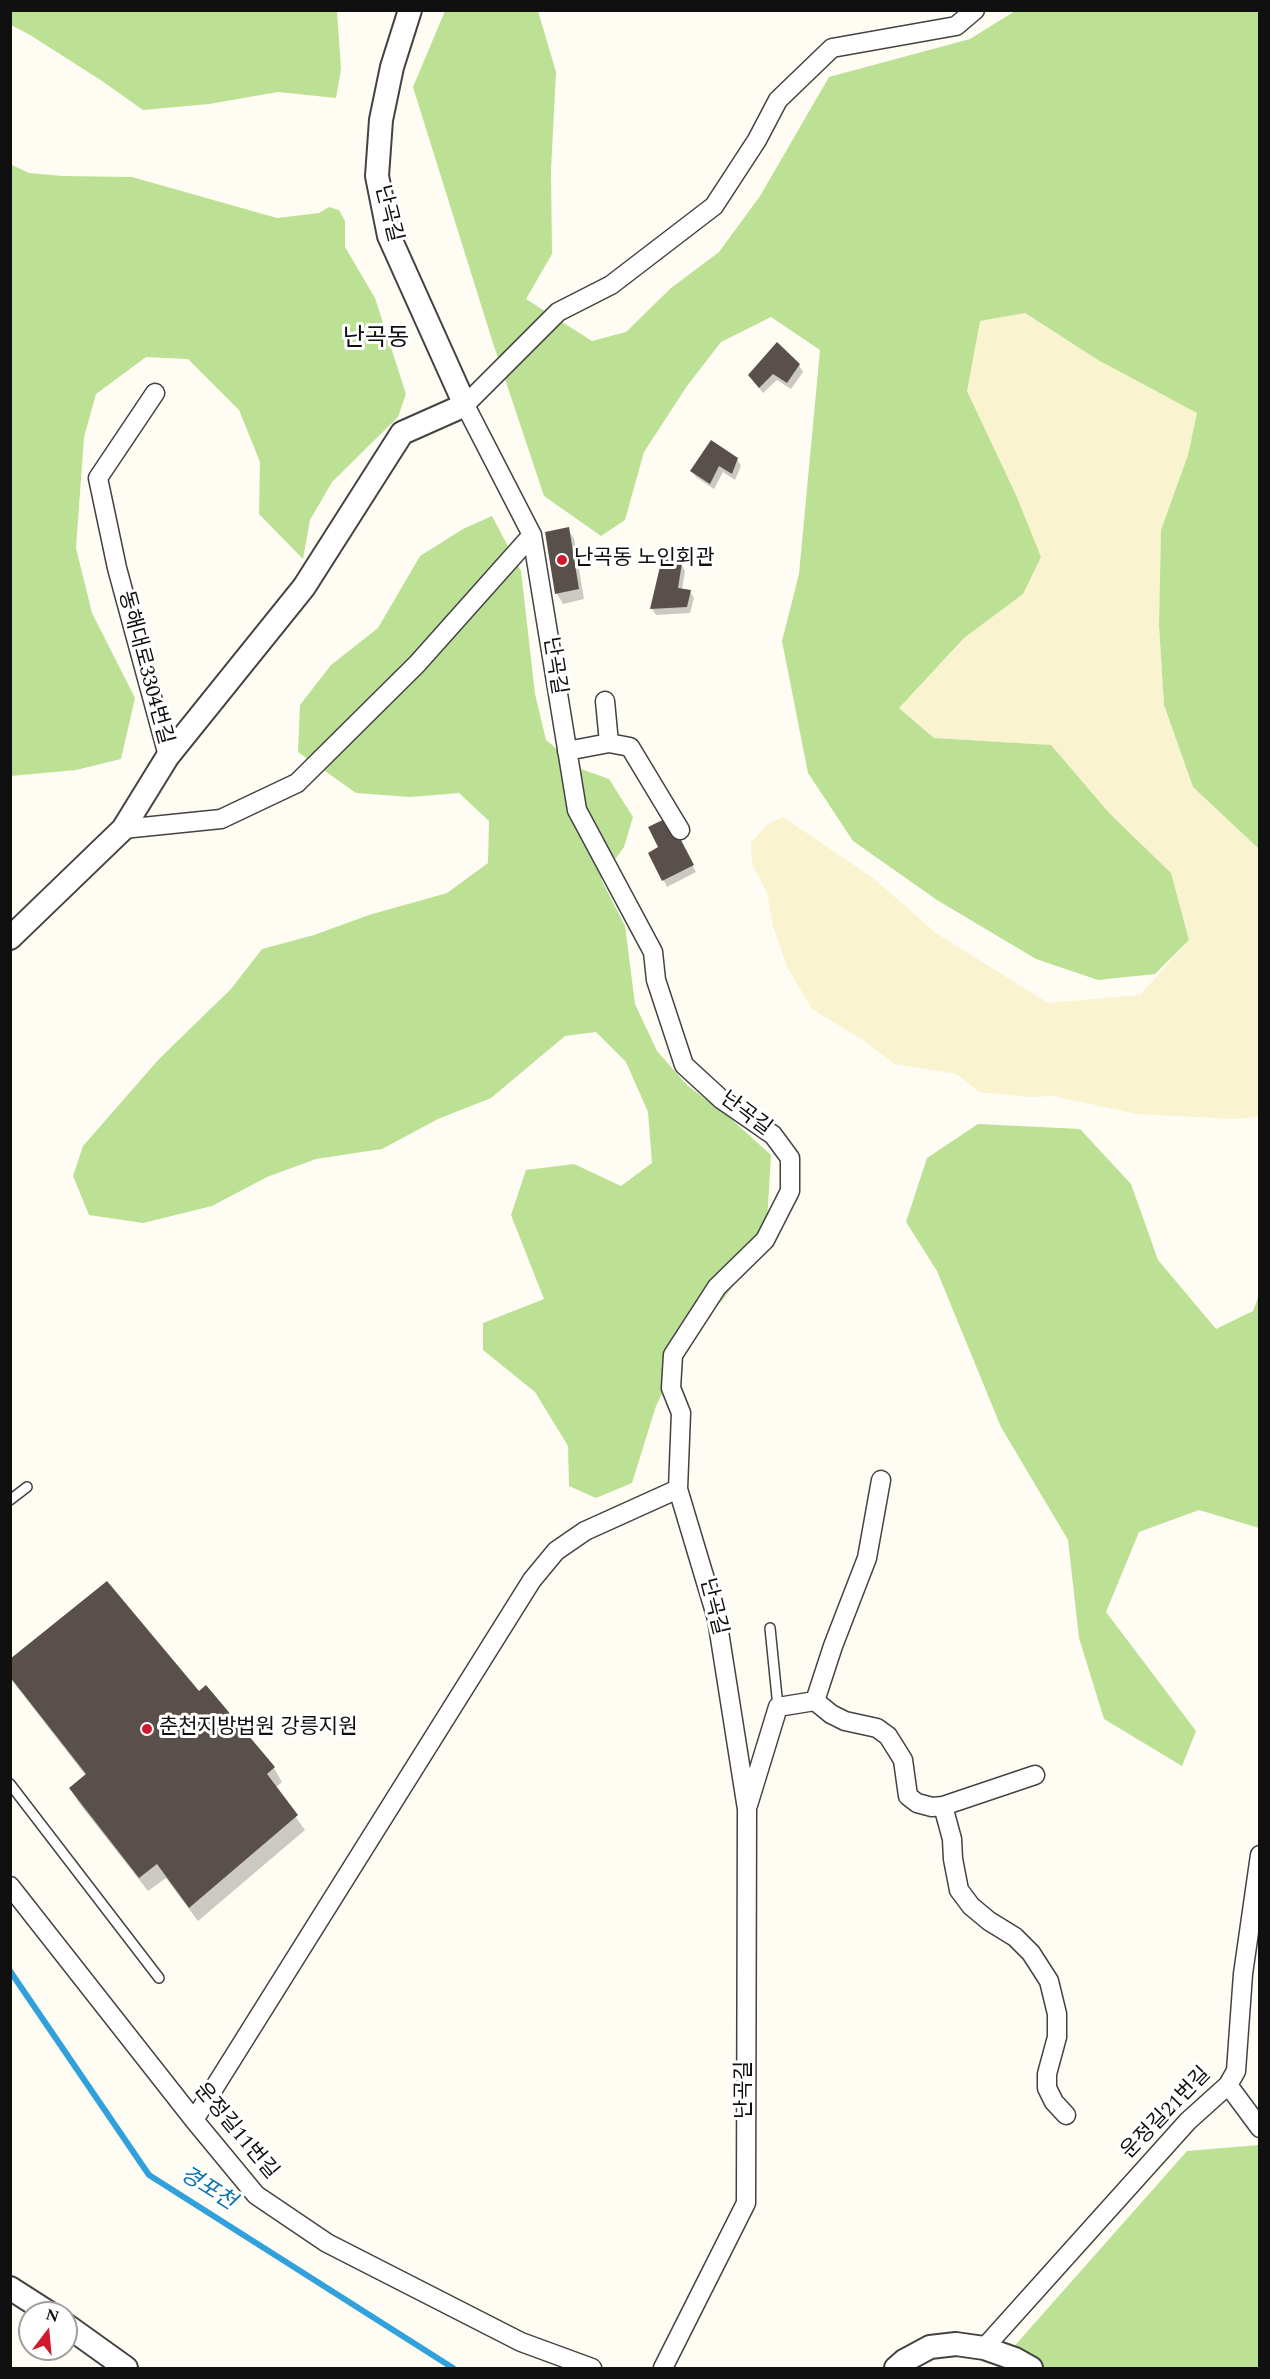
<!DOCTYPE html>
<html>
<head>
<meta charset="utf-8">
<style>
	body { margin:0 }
	#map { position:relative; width:1270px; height:2379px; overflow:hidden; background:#fffcf3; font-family:Spectral,serif }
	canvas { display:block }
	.frame { position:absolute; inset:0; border:12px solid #101010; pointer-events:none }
	.north { position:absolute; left:18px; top:2301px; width:60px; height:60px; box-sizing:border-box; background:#fff; border:2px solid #9f9f9f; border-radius:50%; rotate:16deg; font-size:16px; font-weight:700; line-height:24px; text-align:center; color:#101010 }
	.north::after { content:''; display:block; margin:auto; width:21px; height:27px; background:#cf192c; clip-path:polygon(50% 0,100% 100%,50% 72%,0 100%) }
</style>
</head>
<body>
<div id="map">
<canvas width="1270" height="2379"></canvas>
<div class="frame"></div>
<div class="north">N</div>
</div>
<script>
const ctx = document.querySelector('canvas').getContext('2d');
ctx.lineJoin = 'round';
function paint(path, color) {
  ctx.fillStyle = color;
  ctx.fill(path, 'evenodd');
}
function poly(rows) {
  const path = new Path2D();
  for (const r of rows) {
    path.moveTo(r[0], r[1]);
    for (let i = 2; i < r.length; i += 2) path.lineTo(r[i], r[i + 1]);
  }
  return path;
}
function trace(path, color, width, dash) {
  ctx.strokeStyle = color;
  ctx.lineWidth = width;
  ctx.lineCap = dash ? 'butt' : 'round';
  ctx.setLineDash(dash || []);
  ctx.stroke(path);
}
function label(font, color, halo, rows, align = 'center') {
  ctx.font = font + ' Spectral,"Noto Sans KR",serif';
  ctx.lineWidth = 6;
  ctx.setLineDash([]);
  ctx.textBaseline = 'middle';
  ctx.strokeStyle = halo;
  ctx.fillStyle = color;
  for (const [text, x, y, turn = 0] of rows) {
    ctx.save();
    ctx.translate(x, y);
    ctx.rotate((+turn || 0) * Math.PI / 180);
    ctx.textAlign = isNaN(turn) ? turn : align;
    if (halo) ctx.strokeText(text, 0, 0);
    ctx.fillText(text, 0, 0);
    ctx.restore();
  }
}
const farmland = poly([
	[1024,313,1098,360,1197,413,1188,455,1161,530,1159,625,1164,705,1193,787,1259,849,1259,1117,1232,1119,1137,1114,1053,1096,1029,1097,979,1092,957,1074,895,1064,863,1040,812,1009,787,967,773,926,767,893,752,864,751,843,768,824,783,817,873,878,936,933,1048,1003,1140,995,1189,940,1171,873,1110,815,1051,745,934,738,899,708,964,638,1023,594,1016,495,967,391,979,321]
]);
const forest = poly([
	[11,10,337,11,341,69,336,98,278,92,209,104,143,110,102,81,30,35,11,25],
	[445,11,538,11,556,72,551,170,552,254,526,299,592,341,626,332,671,288,719,252,760,196,829,77,970,39,1015,11,1259,11,1259,849,1193,787,1164,705,1159,625,1161,530,1188,455,1197,413,1098,360,1025,313,980,321,967,391,1016,495,1041,557,1023,594,964,638,899,708,934,738,1051,745,1110,814,1171,873,1189,940,1155,974,1098,980,1036,959,937,900,853,841,808,773,782,641,799,574,820,350,771,317,721,342,687,386,644,452,625,520,601,536,544,496,492,340,413,87],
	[12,165,29,173,63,176,132,177,277,218,319,213,329,207,339,210,345,221,345,247,375,298,406,394,398,417,332,482,310,520,303,559,259,514,260,462,239,410,188,359,146,357,96,394,84,437,76,548,92,613,135,698,121,759,76,770,11,776],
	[492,516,521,571,535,694,546,740,581,769,609,779,633,817,624,847,601,879,625,926,635,1004,657,1051,687,1085,730,1118,771,1155,766,1240,722,1301,695,1326,656,1406,632,1483,596,1498,569,1486,568,1446,535,1392,483,1350,483,1323,544,1299,511,1215,526,1170,574,1164,621,1186,652,1163,648,1112,626,1062,596,1032,565,1036,491,1098,438,1119,382,1149,316,1159,267,1177,212,1206,143,1223,89,1215,73,1176,83,1146,159,1059,231,989,262,949,314,935,369,915,447,893,488,863,489,821,459,793,410,797,356,793,298,752,300,705,331,665,378,628,420,556,463,529],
	[978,1124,1080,1129,1131,1184,1158,1260,1216,1329,1253,1311,1259,1295,1259,1528,1199,1510,1139,1532,1106,1612,1196,1731,1182,1766,1104,1719,1079,1638,1068,1540,1001,1427,937,1271,906,1222,927,1158],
	[1259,2145,1259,2368,1037,2368,1010,2351,1187,2151]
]);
const shadow = poly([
	[799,365,803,372,791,389,777,380,763,393,749,375],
	[737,459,741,466,735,480,723,472,714,489,696,477,692,471],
	[568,529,574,539,584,599,563,604,557,594],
	[681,564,685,571,682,590,690,591,694,598,690,613,656,615,652,609],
	[668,819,696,872,667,887,650,853,660,848],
	[10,1678,199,1693,274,1768,282,1782,275,1788,305,1830,198,1921,166,1878,148,1891,79,1803,71,1789,86,1776]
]);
const stream = poly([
	[10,1971,149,2175,453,2368]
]);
const building = poly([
	[777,342,800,364,787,383,773,374,759,388,748,375],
	[711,440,738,458,732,474,719,466,710,484,690,471],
	[569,527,579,589,555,594,545,532],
	[662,558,682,563,678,588,691,590,687,607,650,609],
	[669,817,694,865,662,881,648,853,658,847,648,827],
	[107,1581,199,1691,206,1685,275,1767,267,1774,298,1815,189,1908,157,1864,139,1878,69,1788,86,1774,10,1677,10,1659]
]);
const service = poly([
	[10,1500,27,1487],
	[770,1628,778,1707],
	[10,1784,159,1978]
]);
const minor = poly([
	[155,393,98,478,117,568,168,756],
	[605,701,609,743],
	[567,751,609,743,630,747,680,830],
	[123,829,221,819,297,783,417,664,532,535],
	[815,1701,831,1714,845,1721,877,1728,888,1736,903,1760,908,1796,917,1803,932,1807,943,1806,1035,1775],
	[748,1805,778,1707,815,1701,833,1646,867,1558,881,1480],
	[943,1806,952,1839,953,1859,959,1890,971,1906,989,1921,1015,1937,1031,1953,1049,1981,1057,2014,1057,2037,1047,2074,1047,2088,1054,2102,1066,2115],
	[10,1886,194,2120,256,2195,327,2243,521,2342,592,2368],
	[1228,2085,1260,2128],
	[194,2120,532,1580,556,1551,585,1531,678,1489],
	[984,2348,1188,2121,1228,2085,1236,2071,1243,1974,1260,1855],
	[663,2368,746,2203,747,1809,717,1619,678,1489,681,1413,671,1388,673,1355,717,1287,765,1240,790,1191,790,1158,773,1135,721,1099,684,1065,656,980,653,952,577,810,532,535,465,405,558,312,611,285,714,206,757,140,778,100,832,48,956,26,975,10]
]);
const tertiary = poly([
	[10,938,123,829,168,756,304,587,402,433,465,405,389,236,377,176,381,120,392,67,410,10],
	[10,2288,49,2313],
	[66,2325,126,2368],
	[896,2368,904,2361,930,2347,956,2344,984,2348,1015,2359,1031,2368]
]);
const markers = [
	[562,560,6,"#cf192c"],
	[147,1729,6,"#cf192c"]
];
const streetNames = [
	["난곡길",387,214,76],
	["난곡길",553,666,81],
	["동해대로3304번길",144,668,75],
	["난곡길",745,1115,37],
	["난곡길",712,1607,76],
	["난곡길",746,2090,-90],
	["운정길21번길",1167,2114,-46],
	["운정길11번길",235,2132,50]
];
const poiNames = [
	["난곡동 노인회관",574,560],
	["춘천지방법원 강릉지원",159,1729]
];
const waterNames = [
	["경포천",207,2190,32]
];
const quarterNames = [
	["난곡동",376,340]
];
paint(farmland, '#f9f3cf');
paint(forest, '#bce195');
paint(shadow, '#0003');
trace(stream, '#31a1db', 6);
paint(building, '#5a504b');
trace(service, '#434343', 12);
trace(minor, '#434343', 21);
trace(tertiary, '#434343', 26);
trace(service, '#fff', 9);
trace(minor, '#fff', 18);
trace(tertiary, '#fff', 22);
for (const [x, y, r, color] of markers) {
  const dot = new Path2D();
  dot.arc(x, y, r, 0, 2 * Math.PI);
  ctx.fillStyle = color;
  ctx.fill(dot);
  trace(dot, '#fff', 2);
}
label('21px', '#101010', '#fff', streetNames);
label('21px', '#101010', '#fff', poiNames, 'left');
label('italic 22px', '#0b71b0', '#fff', waterNames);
label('24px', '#101010', '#fff', quarterNames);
</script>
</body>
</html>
